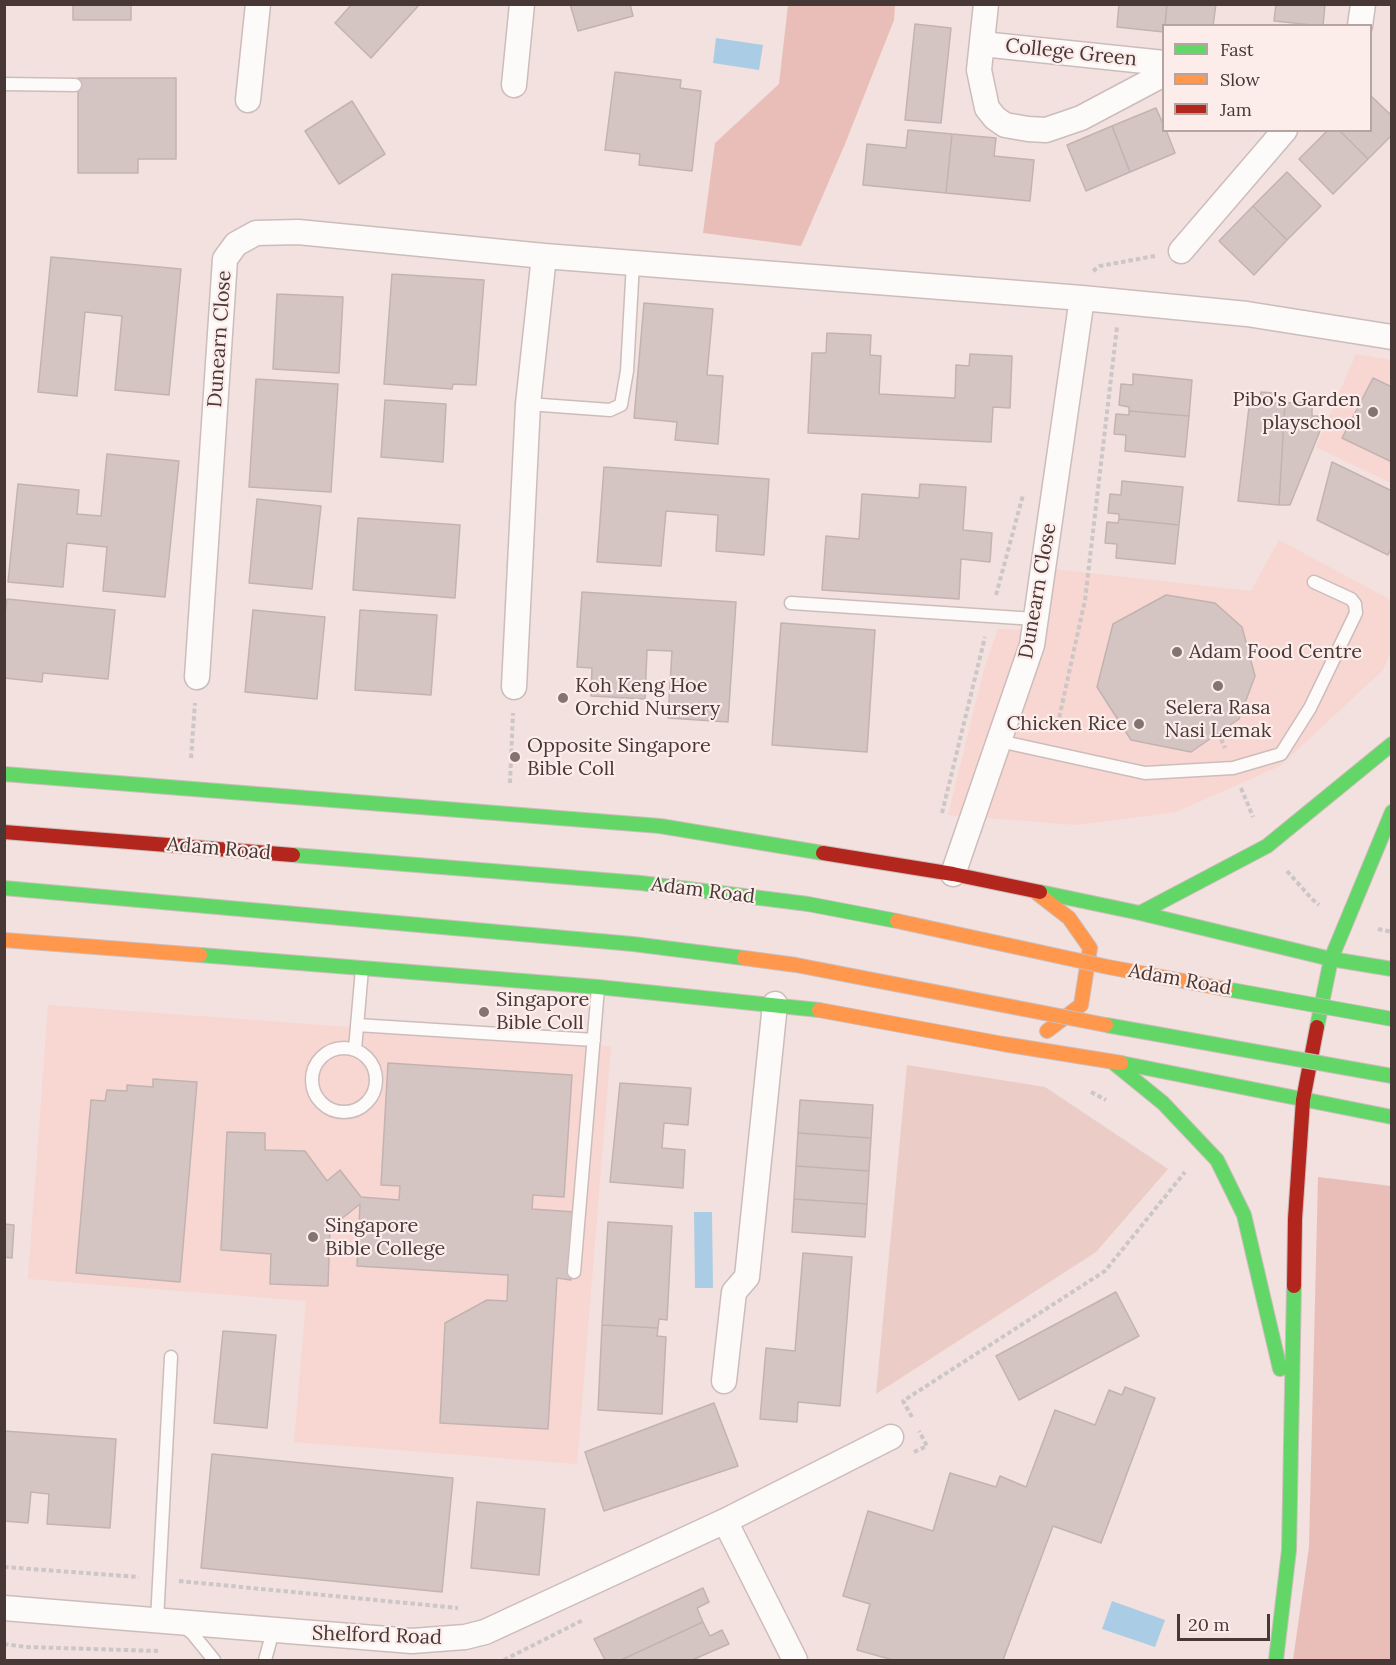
<!DOCTYPE html>
<html>
<head>
<meta charset="utf-8">
<style>
	body { margin:0 }
	#map { position:relative; width:1396px; height:1665px; overflow:hidden; background:#f2e1de; font-family:Lora,serif }
	canvas { display:block }
	.frame { position:absolute; inset:0; border:6px solid #473836; pointer-events:none }
	.legend { position:absolute; left:1162px; top:24px; width:210px; height:108px; box-sizing:border-box; background:#fcecea; border:2px solid #b4a4a2; margin:0; padding:8px 10px; list-style:none; font-size:18px; color:#473836 }
	.legend li { display:flex; align-items:center; gap:12px; height:30px }
	.legend b { width:30px; border:2px solid #b4a4a2 }
	.scale { position:absolute; left:1177px; top:1614px; width:93px; height:27px; box-sizing:border-box; border:3px solid #473836; border-top:0; padding-left:8px; font-size:18px; line-height:21px; white-space:nowrap; color:#473836; -webkit-text-stroke:4px #fcecea; paint-order:stroke }
</style>
</head>
<body>
<div id="map">
<canvas width="1396" height="1665"></canvas>
<div class="frame"></div>
<ul class="legend">
<li><b style="height:8px;background:#63d668"></b>Fast</li>
<li><b style="height:8px;background:#ff974d"></b>Slow</li>
<li><b style="height:8px;background:#b3261e"></b>Jam</li>
</ul>
<div class="scale">20 m</div>
</div>
<script>
const ctx = document.querySelector('canvas').getContext('2d');
ctx.lineJoin = 'round';
function paint(path, color) {
  ctx.fillStyle = color;
  ctx.fill(path, 'evenodd');
}
function poly(rows) {
  const path = new Path2D();
  for (const r of rows) {
    if (r.length === 3) {
      path.moveTo(r[0] + r[2], r[1]);
      path.arc(r[0], r[1], r[2], 0, 2 * Math.PI);
      continue;
    }
    path.moveTo(r[0], r[1]);
    for (let i = 2; i < r.length; i += 2) path.lineTo(r[i], r[i + 1]);
  }
  return path;
}
function trace(path, color, width, dash) {
  ctx.strokeStyle = color;
  ctx.lineWidth = width;
  ctx.lineCap = dash ? 'butt' : 'round';
  ctx.setLineDash(dash || []);
  ctx.stroke(path);
}
function label(font, color, halo, rows, align = 'center') {
  ctx.font = font + ' Lora,serif';
  ctx.lineWidth = 4.5;
  ctx.setLineDash([]);
  ctx.textBaseline = 'middle';
  ctx.strokeStyle = halo;
  ctx.fillStyle = color;
  for (const [text, x, y, turn = 0] of rows) {
    ctx.save();
    ctx.translate(x, y);
    ctx.rotate((+turn || 0) * Math.PI / 180);
    ctx.textAlign = isNaN(turn) ? turn : align;
    if (halo) ctx.strokeText(text, 0, 0);
    ctx.fillText(text, 0, 0);
    ctx.restore();
  }
}
const built = poly([
	[1356,354,1391,360,1391,483,1316,447],
	[1279,540,1391,600,1391,651,1383,670,1280,766,1176,812,1077,825,948,815,984,669,998,629,1045,631,1054,569,1251,591],
	[48,1005,611,1046,577,1464,294,1442,306,1301,28,1279]
]);
const green = poly([
	[907,1065,1045,1087,1168,1169,1096,1252,876,1394]
]);
const forest = poly([
	[788,5,895,5,894,20,845,144,801,246,703,233,715,143,779,84],
	[1318,1177,1391,1186,1391,1660,1293,1660,1309,1547]
]);
const water = poly([
	[716,38,763,45,759,70,713,63],
	[694,1212,712,1212,713,1288,695,1288],
	[1112,1601,1165,1620,1155,1647,1102,1629]
]);
const building = poly([
	[73,4,131,4,131,20,73,20,73,4],
	[420,4,371,58,335,23,352,4,420,4],
	[570,4,630,4,633,16,578,31,570,4],
	[1119,4,1167,4,1164,32,1117,27,1119,4],
	[1167,4,1216,4,1213,26,1165,26,1167,4],
	[1276,4,1325,4,1323,26,1274,21,1276,4],
	[915,24,951,28,941,123,905,120,915,24],
	[615,72,681,80,680,88,701,91,692,171,639,165,640,154,605,150,615,72],
	[78,78,176,78,176,159,138,159,138,173,78,173,78,78],
	[1370,95,1392,116,1392,135,1368,159,1339,130,1370,130,1370,95],
	[352,101,385,154,339,184,305,131,352,101],
	[1156,108,1164,126,1164,130,1166,130,1175,153,1130,172,1112,126,1156,108],
	[1112,126,1130,172,1086,191,1067,145,1112,126],
	[908,130,952,134,946,193,863,185,867,144,906,148,908,130],
	[1328,130,1339,130,1368,159,1333,194,1299,159,1328,130],
	[952,134,996,138,994,156,1034,160,1030,201,946,193,952,134],
	[1287,172,1321,206,1287,240,1253,206,1287,172],
	[1253,206,1287,240,1254,275,1219,241,1253,206],
	[51,257,181,269,169,395,115,390,122,316,85,312,77,396,38,392,51,257],
	[392,274,484,280,476,385,453,384,452,389,384,384,392,274],
	[277,294,343,297,339,373,273,369,277,294],
	[644,303,713,309,707,375,723,376,718,444,675,440,677,422,634,418,644,303],
	[827,333,871,335,870,355,881,356,879,394,955,398,956,365,969,366,970,354,1012,356,1010,408,993,407,991,442,808,433,812,353,826,353,827,333],
	[1133,374,1192,380,1189,416,1129,411,1129,407,1119,405,1121,384,1133,385,1133,374],
	[1373,378,1392,387,1392,462,1342,438,1373,378],
	[256,379,338,384,331,492,249,487,256,379],
	[1261,392,1273,393,1272,403,1285,403,1279,505,1238,501,1249,407,1259,408,1261,392],
	[385,400,446,404,443,462,381,457,385,400],
	[1312,402,1312,416,1322,416,1320,431,1290,505,1279,505,1285,403,1312,402],
	[1129,411,1189,416,1185,457,1125,451,1126,435,1114,434,1116,414,1129,415,1129,411],
	[107,454,179,461,165,597,103,591,107,547,67,543,63,587,8,582,18,484,79,490,77,514,101,516,107,454],
	[1332,462,1392,491,1392,547,1388,555,1317,520,1332,462],
	[604,467,769,479,764,555,716,551,718,515,666,511,661,566,597,562,604,467],
	[1122,481,1183,487,1179,525,1119,519,1119,514,1108,513,1110,494,1121,495,1122,481],
	[920,484,966,487,963,530,992,533,990,562,961,559,959,599,822,590,826,536,859,539,862,494,919,498,920,484],
	[257,499,321,506,312,589,249,583,257,499],
	[358,518,460,525,455,598,353,590,358,518],
	[1119,519,1179,525,1175,564,1116,558,1117,544,1105,543,1107,522,1118,523,1119,519],
	[582,592,736,602,728,722,668,718,672,651,647,650,645,699,591,696,592,668,577,667,582,592],
	[1166,595,1215,603,1242,627,1255,676,1239,719,1191,752,1131,740,1097,687,1113,624,1166,595],
	[7,599,115,610,108,679,43,673,42,682,4,678,4,622,7,599],
	[253,610,325,617,317,699,245,692,253,610],
	[360,610,437,615,431,695,355,690,360,610],
	[781,623,875,630,867,752,772,745,781,623],
	[388,1063,572,1075,564,1197,533,1195,532,1209,575,1212,571,1280,557,1278,548,1429,440,1423,445,1323,487,1300,507,1301,508,1275,357,1266,360,1204,330,1228,328,1286,270,1284,271,1254,221,1250,227,1132,265,1133,265,1150,305,1151,327,1181,340,1170,361,1197,399,1200,400,1186,381,1185,388,1063],
	[153,1079,197,1082,180,1282,76,1273,91,1100,105,1101,107,1090,127,1091,127,1085,153,1087,153,1079],
	[620,1083,691,1088,688,1125,664,1123,662,1148,685,1150,683,1188,610,1182,620,1083],
	[800,1100,873,1105,871,1138,798,1133,800,1100],
	[798,1133,871,1138,869,1171,796,1166,798,1133],
	[796,1166,869,1171,867,1204,794,1199,796,1166],
	[794,1199,867,1204,865,1237,792,1232,794,1199],
	[608,1222,672,1226,667,1320,659,1319,658,1328,602,1325,608,1222],
	[4,1224,14,1225,12,1258,4,1257,4,1224],
	[803,1253,852,1257,840,1406,798,1402,797,1422,760,1419,766,1348,795,1351,803,1253],
	[1116,1292,1139,1336,1019,1400,996,1356,1116,1292],
	[602,1325,658,1328,657,1336,666,1337,662,1414,598,1410,602,1325],
	[223,1331,276,1335,267,1428,214,1423,223,1331],
	[1125,1387,1155,1398,1101,1543,1053,1526,1003,1660,893,1660,857,1650,870,1604,843,1596,868,1511,933,1531,950,1473,996,1487,1000,1476,1026,1487,1055,1410,1095,1425,1109,1390,1122,1395,1125,1387],
	[714,1403,738,1466,604,1511,585,1452,714,1403],
	[4,1431,116,1439,110,1528,47,1524,49,1494,31,1492,28,1523,4,1521,4,1431],
	[212,1454,453,1478,442,1592,201,1568,212,1454],
	[477,1502,545,1509,539,1575,471,1568,477,1502],
	[703,1588,709,1602,697,1608,703,1622,621,1660,605,1660,594,1639,703,1588],
	[703,1622,710,1636,722,1630,729,1644,692,1660,621,1660,703,1622]
]);
const path = poly([
	[1093,271,1100,266,1155,256],
	[996,595,1023,495],
	[1056,732,1085,600,1117,327],
	[1221,739,1225,748],
	[191,758,195,703],
	[510,783,513,713],
	[1241,788,1253,817],
	[942,813,985,637],
	[1287,871,1312,899,1319,905],
	[1378,929,1392,932],
	[1091,1092,1106,1100],
	[912,1417,903,1401,1105,1271,1185,1172],
	[914,1452,927,1446,919,1431],
	[4,1567,139,1577],
	[179,1581,458,1608],
	[4,1644,26,1647,158,1651],
	[504,1660,583,1620]
]);
const lane = poly([
	[4,84,75,85],
	[528,404,610,410,621,405,627,371,633,263],
	[791,603,1035,619],
	[999,741,1145,773,1233,768,1281,754,1310,708,1356,613,1355,604,1351,599,1314,582],
	[357,1025,594,1040],
	[344,1080,32],
	[355,1049,362,969],
	[574,1272,598,988],
	[157,1620,171,1357],
	[183,1626,192,1633,214,1660],
	[265,1660,273,1631]
]);
const street = poly([
	[986,4,979,70,987,108,995,118,1005,125,1028,129,1046,130,1081,118,1164,74],
	[1360,26,1363,4],
	[982,44,1164,63],
	[514,85,522,4],
	[248,100,258,4],
	[1181,251,1285,130],
	[197,677,225,259,236,244,256,233,298,232,544,256,1082,298,1247,314,1392,337],
	[514,687,528,404,544,256],
	[953,874,1032,645,1082,298],
	[724,1381,734,1292,747,1277,775,1004],
	[725,1521,795,1660],
	[4,1608,412,1641,465,1637,485,1632,725,1521,891,1437]
]);
const fast = poly([
	[4,774,660,826,823,853],
	[1040,892,1140,913,1331,959,1392,969],
	[1140,913,1267,846,1392,744],
	[200,955,598,987,819,1010],
	[1317,1027,1331,959,1392,812],
	[1121,1063,1392,1117],
	[1115,1064,1163,1103,1217,1160,1244,1215,1280,1369],
	[1276,1660,1289,1550,1294,1286]
]);
const slow = poly([
	[1038,894,1069,918,1090,948,1081,1005,1047,1031],
	[4,940,200,955],
	[819,1010,1003,1044,1121,1063]
]);
const jam = poly([
	[823,853,953,874,1040,892],
	[1294,1286,1295,1219,1303,1100,1317,1027]
]);
const fastBridge = poly([
	[293,855,641,883,808,904,897,921],
	[4,888,633,944,744,958],
	[1226,989,1392,1019],
	[1106,1025,1392,1076]
]);
const slowBridge = poly([
	[897,921,1108,967,1226,989],
	[744,958,796,965,1106,1025]
]);
const jamBridge = poly([
	[4,832,293,855]
]);
const markers = [
	[1373,412,6,"#837371"],
	[1177,652,6,"#837371"],
	[1218,686,6,"#837371"],
	[563,698,6,"#837371"],
	[1139,724,6,"#837371"],
	[515,757,6,"#837371"],
	[484,1012,6,"#837371"],
	[313,1237,6,"#837371"]
];
const streetNames = [
	["College Green",1071,53,6],
	["Dunearn Close",220,339,-86],
	["Dunearn Close",1038,591,-80],
	["Adam Road",219,849,5],
	["Adam Road",703,891,7],
	["Adam Road",1180,980,10],
	["Shelford Road",377,1636,2]
];
const poiNames = [
	["Pibo's Garden",1361,400,"right"],
	["playschool",1361,423,"right"],
	["Adam Food Centre",1189,652],
	["Koh Keng Hoe",575,686],
	["Orchid Nursery",575,709],
	["Selera Rasa",1218,708,"center"],
	["Nasi Lemak",1218,731,"center"],
	["Chicken Rice",1127,724,"right"],
	["Opposite Singapore",527,746],
	["Bible Coll",527,769],
	["Singapore",496,1000],
	["Bible Coll",496,1023],
	["Singapore",325,1226],
	["Bible College",325,1249]
];
paint(built, '#f8d6d1');
paint(green, '#ecccc7');
paint(forest, '#e9beb8');
paint(water, '#aacde5');
paint(building, '#d4c5c3');
trace(building, '#c2b3b1', 1.5);
trace(lane, '#ccbdbb', 15);
trace(street, '#ccbdbb', 27);
trace(fast, '#ccbdbb', 16);
trace(slow, '#ccbdbb', 16);
trace(jam, '#ccbdbb', 16);
trace(path, '#ccc6c6', 4, [4.5, 3]);
trace(lane, '#fdfafa', 12);
trace(street, '#fdfafa', 24);
trace(fast, '#63d668', 14);
trace(slow, '#ff974d', 14);
trace(jam, '#b3261e', 14);
trace(fastBridge, '#ccbdbb', 16, []);
trace(slowBridge, '#ccbdbb', 16, []);
trace(jamBridge, '#ccbdbb', 16, []);
trace(fastBridge, '#63d668', 14);
trace(slowBridge, '#ff974d', 14);
trace(jamBridge, '#b3261e', 14);
for (const [x, y, r, color] of markers) {
  const dot = new Path2D();
  dot.arc(x, y, r, 0, 2 * Math.PI);
  ctx.fillStyle = color;
  ctx.fill(dot);
  trace(dot, '#fcecea', 2);
}
label('20px', '#473836', '#fcecea', streetNames);
label('20px', '#473836', '#fcecea', poiNames, 'left');
</script>
</body>
</html>
